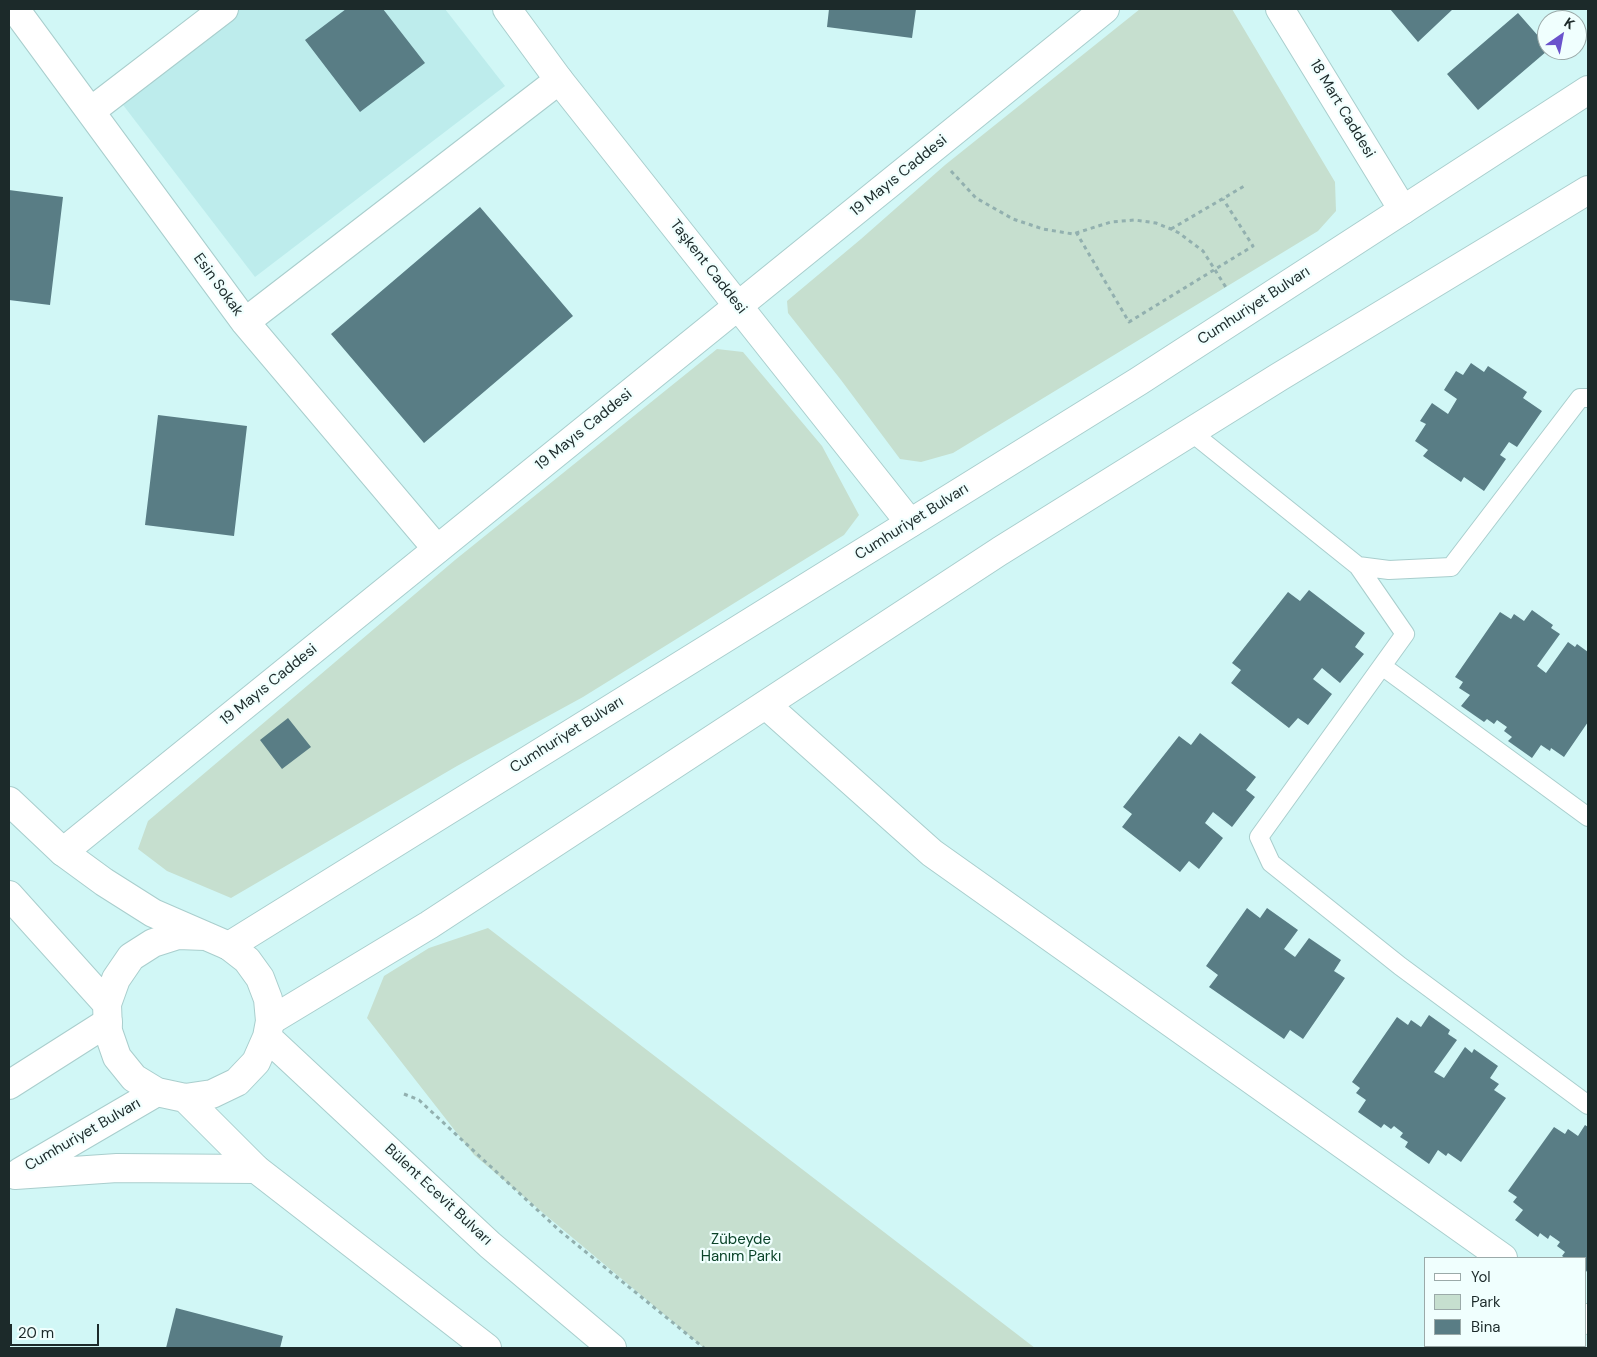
<!DOCTYPE html>
<html>
<head>
<meta charset="utf-8">
<style>
	body { margin:0 }
	#map { position:relative; width:1597px; height:1357px; overflow:hidden; background:#d1f7f6; font-family:"DM Sans",sans-serif }
	canvas { display:block }
	.frame { position:absolute; inset:0; border:10px solid #1c2a2a; pointer-events:none }
	.legend { position:absolute; left:1424px; top:1257px; width:162px; height:90px; box-sizing:border-box; background:#f0fffe; border:1px solid #9baaa9; margin:0; padding:6px 9px; list-style:none; font-size:15px; color:#1c2a2a }
	.legend li { display:flex; align-items:center; gap:10px; height:25px }
	.legend b { width:25px; border:1px solid #9baaa9 }
	.north { position:absolute; left:1537px; top:10px; width:50px; height:50px; box-sizing:border-box; background:#f0fffe; border:1px solid #9baaa9; border-radius:50%; rotate:33deg; font-size:14px; font-weight:700; line-height:20px; text-align:center; color:#1c2a2a }
	.north::after { content:''; display:block; margin:auto; width:18px; height:22px; background:#6a53cc; clip-path:polygon(50% 0,100% 100%,50% 72%,0 100%) }
	.scale { position:absolute; left:10px; top:1324px; width:89px; height:22px; box-sizing:border-box; border:2px solid #1c2a2a; border-top:0; padding-left:6px; font-size:15px; line-height:18px; white-space:nowrap; color:#1c2a2a; -webkit-text-stroke:4px #f0fffe; paint-order:stroke }
</style>
</head>
<body>
<div id="map">
<canvas width="1597" height="1357"></canvas>
<div class="frame"></div>
<ul class="legend">
<li><b style="height:6px;background:#fff"></b>Yol</li>
<li><b style="height:14px;background:#c6dfcf"></b>Park</li>
<li><b style="height:14px;background:#597d85"></b>Bina</li>
</ul>
<div class="north">K</div>
<div class="scale">20 m</div>
</div>
<script>
const ctx = document.querySelector('canvas').getContext('2d');
ctx.lineJoin = 'round';
function paint(path, color) {
  ctx.fillStyle = color;
  ctx.fill(path, 'evenodd');
}
function poly(rows) {
  const path = new Path2D();
  for (const r of rows) {
    path.moveTo(r[0], r[1]);
    for (let i = 2; i < r.length; i += 2) path.lineTo(r[i], r[i + 1]);
  }
  return path;
}
function trace(path, color, width, dash) {
  ctx.strokeStyle = color;
  ctx.lineWidth = width;
  ctx.lineCap = dash ? 'butt' : 'round';
  ctx.setLineDash(dash || []);
  ctx.stroke(path);
}
function label(font, color, halo, rows, align = 'center') {
  ctx.font = font + ' "DM Sans",sans-serif';
  ctx.lineWidth = 4.5;
  ctx.setLineDash([]);
  ctx.textBaseline = 'middle';
  ctx.strokeStyle = halo;
  ctx.fillStyle = color;
  for (const [text, x, y, turn = 0] of rows) {
    ctx.save();
    ctx.translate(x, y);
    ctx.rotate((+turn || 0) * Math.PI / 180);
    ctx.textAlign = isNaN(turn) ? turn : align;
    if (halo) ctx.strokeText(text, 0, 0);
    ctx.fillText(text, 0, 0);
    ctx.restore();
  }
}
const built = poly([
	[240,9,445,9,505,86,255,277,120,101]
]);
const green = poly([
	[1140,9,1232,9,1335,182,1336,211,1318,231,953,453,921,462,900,459,841,380,788,313,787,301,861,239,945,165],
	[717,349,743,352,822,446,859,515,844,535,583,697,457,766,231,898,167,871,138,849,148,821,220,760,455,560],
	[488,928,1035,1348,704,1348,474,1155,367,1018,384,976,429,948]
]);
const building = poly([
	[346,9,383,9,425,63,360,112,305,40],
	[829,9,916,9,912,38,827,27],
	[1390,9,1453,9,1418,42],
	[1518,13,1547,46,1547,51,1478,110,1447,74],
	[9,190,63,197,50,305,9,300],
	[480,207,573,316,424,443,331,334],
	[1471,363,1484,372,1488,366,1527,392,1523,398,1542,411,1517,447,1509,442,1500,455,1506,459,1484,491,1464,477,1461,482,1423,456,1428,450,1415,441,1426,424,1420,421,1432,403,1448,414,1457,399,1444,390,1456,371,1463,375],
	[158,415,247,426,234,536,145,525],
	[1309,590,1365,633,1355,647,1364,654,1340,683,1322,668,1313,679,1332,694,1308,725,1298,718,1289,728,1231,683,1241,670,1232,663,1288,592,1300,601],
	[1532,610,1553,625,1551,628,1560,634,1537,666,1546,673,1568,642,1575,647,1577,644,1588,652,1588,722,1564,757,1551,748,1550,751,1541,745,1532,758,1508,741,1512,737,1504,731,1507,727,1497,720,1494,724,1487,719,1484,722,1461,706,1470,695,1459,688,1463,682,1455,677,1500,612,1511,619,1514,614,1524,621],
	[288,718,311,747,282,769,260,740],
	[1200,733,1256,777,1246,790,1255,797,1232,827,1213,812,1205,823,1223,838,1199,869,1189,861,1180,872,1122,827,1132,814,1123,807,1179,736,1191,745],
	[1247,908,1260,918,1267,908,1298,930,1284,949,1295,957,1309,938,1341,960,1334,971,1345,978,1303,1039,1290,1030,1284,1039,1209,987,1218,975,1206,966],
	[1429,1015,1450,1030,1448,1034,1457,1040,1434,1072,1444,1078,1465,1047,1472,1053,1474,1049,1498,1066,1490,1078,1499,1084,1494,1090,1506,1098,1461,1162,1448,1153,1446,1156,1438,1150,1429,1164,1405,1147,1408,1142,1400,1137,1403,1133,1394,1126,1391,1129,1384,1124,1381,1128,1358,1112,1366,1100,1356,1093,1360,1088,1352,1082,1397,1017,1408,1025,1411,1020,1421,1027],
	[1585,1125,1588,1127,1588,1269,1586,1272,1586,1258,1565,1258,1562,1256,1565,1252,1557,1246,1560,1242,1550,1235,1548,1239,1540,1233,1538,1237,1515,1220,1523,1210,1513,1202,1517,1197,1508,1191,1554,1127,1565,1134,1568,1129,1578,1136],
	[176,1308,283,1336,280,1348,166,1348]
]);
const path = poly([
	[951,171,976,198,1013,219,1043,229,1073,234,1111,222,1135,220,1156,223,1171,229,1179,233,1203,251,1227,289],
	[1171,229,1246,185],
	[1076,232,1129,322,1253,246,1223,199],
	[404,1094,419,1100,560,1231,704,1348]
]);
const service = poly([
	[1191,432,1358,566,1389,570,1451,567,1580,398,1588,398],
	[1358,566,1405,634,1259,837,1271,863,1400,966,1588,1105],
	[1382,666,1588,817]
]);
const minor = poly([
	[15,9,245,322,437,549],
	[91,111,224,9],
	[245,322,559,80],
	[766,705,932,853,1503,1258],
	[1586,1318,1588,1320]
]);
const tertiary = poly([
	[507,9,559,80,910,523],
	[1280,9,1403,210],
	[63,852,1105,9],
	[9,1085,108,1022],
	[20,1172,157,1092],
	[15,1175,117,1168,256,1169]
]);
const secondary = poly([
	[229,946,1139,381,1588,90],
	[270,1021,429,925,1000,551,1279,377,1588,190]
]);
const primary = poly([
	[9,801,63,852,104,882,153,913,229,946,247,960,260,978,268,999,270,1021,267,1037,256,1062,237,1082,212,1094,185,1098,157,1092,134,1078,117,1057,108,1031,107,1004,116,979,131,957,153,943,178,935,205,936],
	[9,895,107,1004],
	[267,1037,490,1245,612,1348],
	[185,1098,256,1169,487,1348]
]);
const streetNames = [
	["18 Mart Caddesi",1342,109,59],
	["19 Mayıs Caddesi",899,176,-39],
	["Taşkent Caddesi",708,267,52],
	["Esin Sokak",218,285,54],
	["Cumhuriyet Bulvarı",1254,306,-33],
	["19 Mayıs Caddesi",584,430,-39],
	["Cumhuriyet Bulvarı",912,522,-32],
	["19 Mayıs Caddesi",269,685,-39],
	["Cumhuriyet Bulvarı",567,735,-32],
	["Cumhuriyet Bulvarı",83,1135,-30],
	["Bülent Ecevit Bulvarı",438,1195,43]
];
const parkNames = [
	["Zübeyde",741,1240],
	["Hanım Parkı",741,1257]
];
paint(built, '#bdecec');
paint(green, '#c6dfcf');
paint(building, '#597d85');
trace(service, '#a9cecd', 20);
trace(minor, '#a9cecd', 30);
trace(tertiary, '#a9cecd', 30);
trace(secondary, '#a9cecd', 30);
trace(primary, '#a9cecd', 30);
trace(path, '#92b0af', 3, [4, 4]);
trace(service, '#fff', 18);
trace(minor, '#fff', 28);
trace(tertiary, '#fff', 28);
trace(secondary, '#fff', 28);
trace(primary, '#fff', 28);
label('15px', '#1c2a2a', '#f0fffe', streetNames);
label('15px', '#0a4329', '#f0fffe', parkNames);
</script>
</body>
</html>
